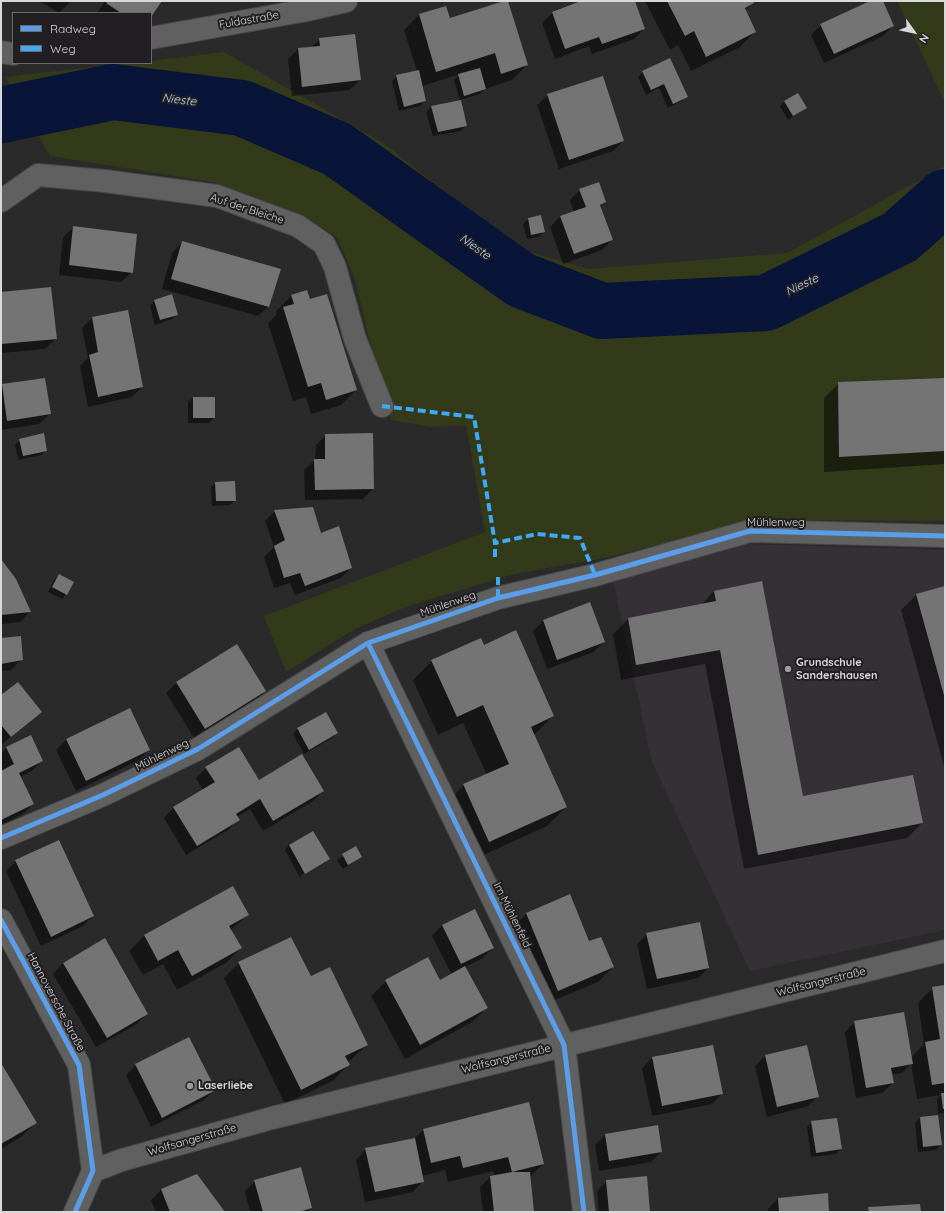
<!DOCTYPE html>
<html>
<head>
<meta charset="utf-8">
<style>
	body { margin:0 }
	#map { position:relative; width:946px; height:1213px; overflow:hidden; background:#2a2a2a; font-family:Quicksand,sans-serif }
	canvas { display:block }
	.frame { position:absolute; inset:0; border:2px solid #dad8da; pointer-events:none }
	.legend { position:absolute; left:12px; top:12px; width:140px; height:52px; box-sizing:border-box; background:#211f21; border:1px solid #6b696b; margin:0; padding:5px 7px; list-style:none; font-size:12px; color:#dad8da }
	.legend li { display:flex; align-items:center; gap:8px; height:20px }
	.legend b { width:20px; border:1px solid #6b696b }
	.north { position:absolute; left:894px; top:12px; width:40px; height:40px; -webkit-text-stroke:3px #211f21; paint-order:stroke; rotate:123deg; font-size:11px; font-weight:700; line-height:16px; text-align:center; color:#dad8da }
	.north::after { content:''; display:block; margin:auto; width:14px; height:18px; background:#dad8da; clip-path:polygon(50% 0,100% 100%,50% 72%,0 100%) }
</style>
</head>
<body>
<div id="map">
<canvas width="946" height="1213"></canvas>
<div class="frame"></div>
<ul class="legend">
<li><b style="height:5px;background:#5a9eea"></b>Radweg</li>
<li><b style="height:5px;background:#3fa9f5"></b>Weg</li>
</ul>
<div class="north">N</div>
</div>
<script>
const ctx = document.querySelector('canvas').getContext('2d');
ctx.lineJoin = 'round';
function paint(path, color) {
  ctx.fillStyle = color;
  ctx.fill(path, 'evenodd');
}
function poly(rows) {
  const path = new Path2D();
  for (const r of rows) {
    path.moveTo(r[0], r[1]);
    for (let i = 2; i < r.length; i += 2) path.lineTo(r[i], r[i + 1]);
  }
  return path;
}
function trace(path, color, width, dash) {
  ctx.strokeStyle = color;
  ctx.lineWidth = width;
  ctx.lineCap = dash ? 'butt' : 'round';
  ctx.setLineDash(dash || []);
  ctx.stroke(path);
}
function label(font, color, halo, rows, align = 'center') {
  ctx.font = font + ' Quicksand,sans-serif';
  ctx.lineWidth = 4;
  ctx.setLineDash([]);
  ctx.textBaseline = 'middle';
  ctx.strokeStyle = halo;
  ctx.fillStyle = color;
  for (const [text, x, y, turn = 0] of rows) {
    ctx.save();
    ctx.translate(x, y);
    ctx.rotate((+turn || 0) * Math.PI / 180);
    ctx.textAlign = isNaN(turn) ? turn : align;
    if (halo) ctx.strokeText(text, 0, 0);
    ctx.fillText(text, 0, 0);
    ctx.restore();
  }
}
const built = poly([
	[746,544,945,550,945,930,750,971,652,762,612,576]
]);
const green = poly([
	[897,1,945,1,945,103],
	[224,52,383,143,519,249,588,269,787,253,945,166,945,521,753,520,610,557,514,574,408,606,355,629,286,672,264,616,485,532,466,425,431,427,391,420,369,339,355,279,337,237,304,216,217,183,50,156,5,77,130,63,151,63,151,61]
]);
const shadow = poly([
	[39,1,71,1,59,13],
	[105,1,160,1,151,15,151,13,97,13],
	[583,1,634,1,644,29,634,39,592,54,589,46,555,59,542,23,552,13],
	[645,1,752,1,753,3,745,11,755,32,740,47,691,71,678,45,670,50],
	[872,1,882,1,893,26,883,36,824,63,811,35,821,25],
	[445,7,449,19,527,65,512,80,485,89,480,94,460,100,465,126,461,131,433,136,426,112,431,107,460,101,454,80,460,74,422,86,425,101,420,106,399,111,392,81,397,76,417,71,404,30,419,15],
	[320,39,360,80,349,90,292,96,288,59,298,49,311,48],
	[669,59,687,96,682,101,668,108,659,88,646,95,638,77,643,72],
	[548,95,623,141,613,151,559,169,537,105],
	[785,101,805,108,788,120,780,106],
	[580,190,605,202,600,207,612,240,602,250,563,264,550,227,560,217,574,212,570,200],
	[528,219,543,232,539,237,527,239,523,224],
	[74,227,132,272,121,282,59,275,63,237],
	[182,242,269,306,258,316,162,289,172,253],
	[306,291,309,300,356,390,341,405,311,414,306,397,293,401,268,323,277,314,276,311,291,296],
	[1,293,55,339,45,349,1,353],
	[154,301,177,314,172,319,155,325,150,306],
	[92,318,142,387,132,397,88,407,80,366,88,358,82,328],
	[945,379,945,464,824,472,824,398,839,383],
	[2,385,50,414,39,424,1,430],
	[193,398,214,418,209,423,188,423,188,402],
	[326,435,373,489,363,499,305,500,304,470,315,460,316,445],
	[20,440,46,451,41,455,18,460,15,445],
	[216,483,235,501,230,505,212,506,211,487],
	[275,511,320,534,351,568,341,578,295,595,290,583,274,588,264,557,274,547,265,521],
	[1,561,15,580,30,612,20,622,1,624],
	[59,575,66,594,62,599,48,592,54,580],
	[945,587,945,770,901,610,916,595],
	[714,591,802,797,922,823,907,838,744,869,705,664,621,680,613,634,628,619,701,605],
	[590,603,604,641,594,652,547,669,533,631,543,621],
	[1,639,22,659,11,670,1,671],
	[237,645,265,691,255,701,195,739,166,693,176,683],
	[483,646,553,716,534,735,566,807,547,826,470,861,445,804,464,785,487,775,463,723,438,735,413,680,432,661],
	[1,697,41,711,1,745],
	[129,710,149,750,139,760,76,791,56,750,66,740],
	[326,713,337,733,332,738,304,754,293,734,297,729],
	[30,737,42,761,32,771,20,777,33,804,23,814,1,825,1,753,6,748],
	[206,768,258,781,323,791,313,801,263,831,250,809,236,817,238,820,228,830,186,855,164,818,174,807,203,790,196,778],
	[289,845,328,859,324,864,324,862,301,875,300,878,285,850],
	[356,848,361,857,343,869,337,860],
	[16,861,93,916,83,926,41,946,6,871],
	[232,887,248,915,231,930,241,948,226,963,177,990,163,964,143,975,129,951,144,936],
	[526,914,613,967,598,982,543,1005,512,928],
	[442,925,493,948,483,958,465,967,487,1008,472,1022,405,1059,371,996,386,981,440,981,452,975,432,936],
	[647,934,708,968,698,978,647,989,637,944],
	[104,940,147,1013,137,1024,96,1047,53,974,63,963],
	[239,963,310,978,367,1044,352,1059,347,1062,348,1065,334,1080,285,1104,224,978],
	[945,986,945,1113,938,1114,937,1099,941,1095,917,1099,911,1064,902,1073,891,1075,893,1083,882,1093,856,1098,845,1032,855,1022,911,1058,924,1044,918,1003,933,988],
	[806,1046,818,1096,808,1106,767,1117,755,1066,765,1056],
	[652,1058,722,1094,712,1104,652,1116,642,1068],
	[1,1065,36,1122,21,1137,1,1149],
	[136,1065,214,1090,204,1100,151,1127,126,1075],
	[937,1116,941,1145,936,1150,918,1152,915,1123,920,1118],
	[812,1122,841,1149,836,1154,811,1157,807,1127],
	[657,1126,661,1152,651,1162,599,1171,595,1145,605,1135],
	[423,1130,543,1164,529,1178,533,1212,483,1212,480,1187,490,1177,495,1176,493,1171,448,1182,445,1170,422,1176,423,1181,413,1192,365,1202,356,1160,366,1149,414,1139],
	[197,1175,224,1212,156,1212,151,1200,161,1190],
	[255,1181,311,1208,307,1212,250,1212,245,1191],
	[607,1181,649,1212,599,1212,597,1191],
	[778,1199,828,1212,768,1212,768,1209]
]);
const river = poly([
	[1,115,113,92,242,108,337,149,521,280,602,311,766,303,900,237,945,197]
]);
const building = poly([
	[108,1,162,1,151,17,151,13,121,13,106,3],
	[504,1,508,1,528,65,501,74,495,53,436,72,419,14,446,6,450,18],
	[581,1,635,1,645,29,602,44,599,37,565,49,552,12],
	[667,1,753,1,754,3,745,8,756,32,706,57,694,31,685,36],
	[870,1,883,1,894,26,834,54,820,24],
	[355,34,361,80,302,87,298,48,320,46,319,38],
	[670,58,688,97,673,104,664,84,651,90,642,71],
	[480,68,486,89,464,96,458,74],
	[419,70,426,101,404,107,396,75],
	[603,76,624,141,569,160,547,94],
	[798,93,807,108,793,116,784,101],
	[461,100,467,126,438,132,431,106],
	[599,182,606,202,600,205,613,240,574,254,560,216,586,207,579,189],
	[541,215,545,232,531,235,528,218],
	[73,226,137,234,133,273,69,265],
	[182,241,281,269,269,307,171,279],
	[51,287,57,339,1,344,1,292],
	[307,290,310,299,327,294,357,390,326,400,321,383,308,387,283,307,294,304,291,295],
	[172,294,178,315,160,320,154,300],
	[128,310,143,387,98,397,89,355,98,352,92,317],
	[45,378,51,414,7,421,2,384],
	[945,378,945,451,839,457,838,382],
	[193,397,215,397,215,418,193,418],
	[44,433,47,451,23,456,19,439],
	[373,433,374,489,315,490,314,459,325,459,325,434],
	[235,481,236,501,216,501,215,482],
	[313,507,321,533,339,526,352,568,305,586,300,573,284,578,274,546,285,540,274,510],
	[1,559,16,579,31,612,1,615],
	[59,574,74,582,67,595,52,587],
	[762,581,803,796,913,775,923,823,758,855,720,650,636,665,628,618,716,601,714,591],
	[945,586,945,699,916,594],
	[590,602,605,642,557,660,543,620],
	[516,630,554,716,531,727,567,807,489,842,463,784,509,764,483,705,457,717,431,660,481,638,484,645],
	[21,636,23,660,1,664,1,638],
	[237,644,266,691,205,729,176,682],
	[18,682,42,712,11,737,1,725,1,695],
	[130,708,150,750,86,781,66,739],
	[326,712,338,733,309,750,297,728],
	[31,735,43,761,19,773,34,804,1,820,1,771,14,764,6,747],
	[239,747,259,780,302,754,324,791,273,821,260,799,236,814,240,820,197,846,173,807,215,782,205,767],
	[313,831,330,859,305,874,289,845],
	[59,840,94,916,51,937,15,860],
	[356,846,362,857,348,865,342,854],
	[233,886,249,915,229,926,242,948,192,976,178,950,158,961,144,935],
	[570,894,589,941,601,937,614,967,558,991,526,913],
	[475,909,494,948,461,964,442,925],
	[700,922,709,968,657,979,646,933],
	[291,937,311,976,330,967,368,1045,345,1056,350,1065,301,1090,238,962],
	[105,938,148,1014,107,1038,63,963],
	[428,957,440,980,465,966,488,1008,420,1045,385,980],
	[945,985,945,1083,932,1085,925,1042,940,1039,932,987],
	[904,1012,913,1064,891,1068,894,1083,866,1088,854,1021],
	[189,1037,216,1090,162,1118,135,1064],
	[713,1045,723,1094,662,1106,652,1057],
	[807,1045,819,1097,777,1107,765,1055],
	[1,1063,37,1123,1,1144],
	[941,1093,945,1093,945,1109,943,1109],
	[529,1102,544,1164,512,1172,508,1157,463,1168,460,1156,431,1163,423,1129],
	[938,1115,942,1145,923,1147,920,1117],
	[837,1118,842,1149,816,1153,811,1121],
	[658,1125,662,1152,609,1161,605,1134],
	[415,1138,424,1182,375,1192,365,1148],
	[301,1167,312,1208,299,1212,263,1212,254,1180],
	[512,1172,530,1172,534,1212,494,1212,490,1176],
	[197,1174,225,1212,170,1212,161,1189],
	[647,1176,650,1212,609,1212,606,1180],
	[828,1193,829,1212,779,1212,778,1198],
	[920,1204,921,1212,869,1212,868,1207]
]);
const minor = poly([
	[151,38,307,10,346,1],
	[1,52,13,54],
	[1,201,38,175,105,181,217,196,298,226,324,244,335,267,355,339,382,406],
	[368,643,564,1045,584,1212],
	[1,838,103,795,198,749,368,643,498,598,595,575,750,531,945,536],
	[93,1171,122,1160,272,1118,945,951]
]);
const secondary = poly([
	[1,920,79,1065,93,1171,75,1212]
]);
const quiet = poly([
	[382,406,474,417,495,543,537,534,580,538,595,575],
	[495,557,495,543],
	[498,577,498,598]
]);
const cycleway = poly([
	[368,643,564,1045,584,1212],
	[1,838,103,795,198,749,368,643,498,598,595,575,750,531,945,536],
	[1,920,79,1065,93,1171,75,1212]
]);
const markers = [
	[788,669,4,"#9c9b9c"],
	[190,1086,4,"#9c9b9c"]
];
const streetNames = [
	["Fuldastraße",249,20,-10],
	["Auf der Bleiche",247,209,18],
	["Mühlenweg",776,523],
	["Mühlenweg",448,604,-19],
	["Mühlenweg",162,755,-26],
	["Im Mühlenfeld",512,915,64],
	["Wolfsangerstraße",821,982,-14],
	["Hannoversche Straße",56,1002,62],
	["Wolfsangerstraße",506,1059,-14],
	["Wolfsangerstraße",192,1140,-16]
];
const poiNames = [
	["Grundschule",796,663],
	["Sandershausen",796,676],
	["Laserliebe",198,1086]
];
const waterNames = [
	["Nieste",179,100,7],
	["Nieste",475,247,35],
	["Nieste",802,285,-26]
];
paint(built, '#353035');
paint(green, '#333a1a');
paint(shadow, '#0007');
trace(river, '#081438', 56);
paint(building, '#747475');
trace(minor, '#474647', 24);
trace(secondary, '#474647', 24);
trace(minor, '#606060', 22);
trace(secondary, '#606060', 22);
trace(quiet, '#3fa9f5', 4, [8, 4]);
trace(cycleway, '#5a9eea', 5);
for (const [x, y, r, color] of markers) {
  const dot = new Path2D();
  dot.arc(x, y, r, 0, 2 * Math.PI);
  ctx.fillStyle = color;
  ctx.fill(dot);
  trace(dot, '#211f21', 1.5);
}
label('11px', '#dad8da', '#211f21', streetNames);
label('bold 11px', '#dad8da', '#211f21', poiNames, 'left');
label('italic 12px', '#bdd2fe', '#211f21', waterNames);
</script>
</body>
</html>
